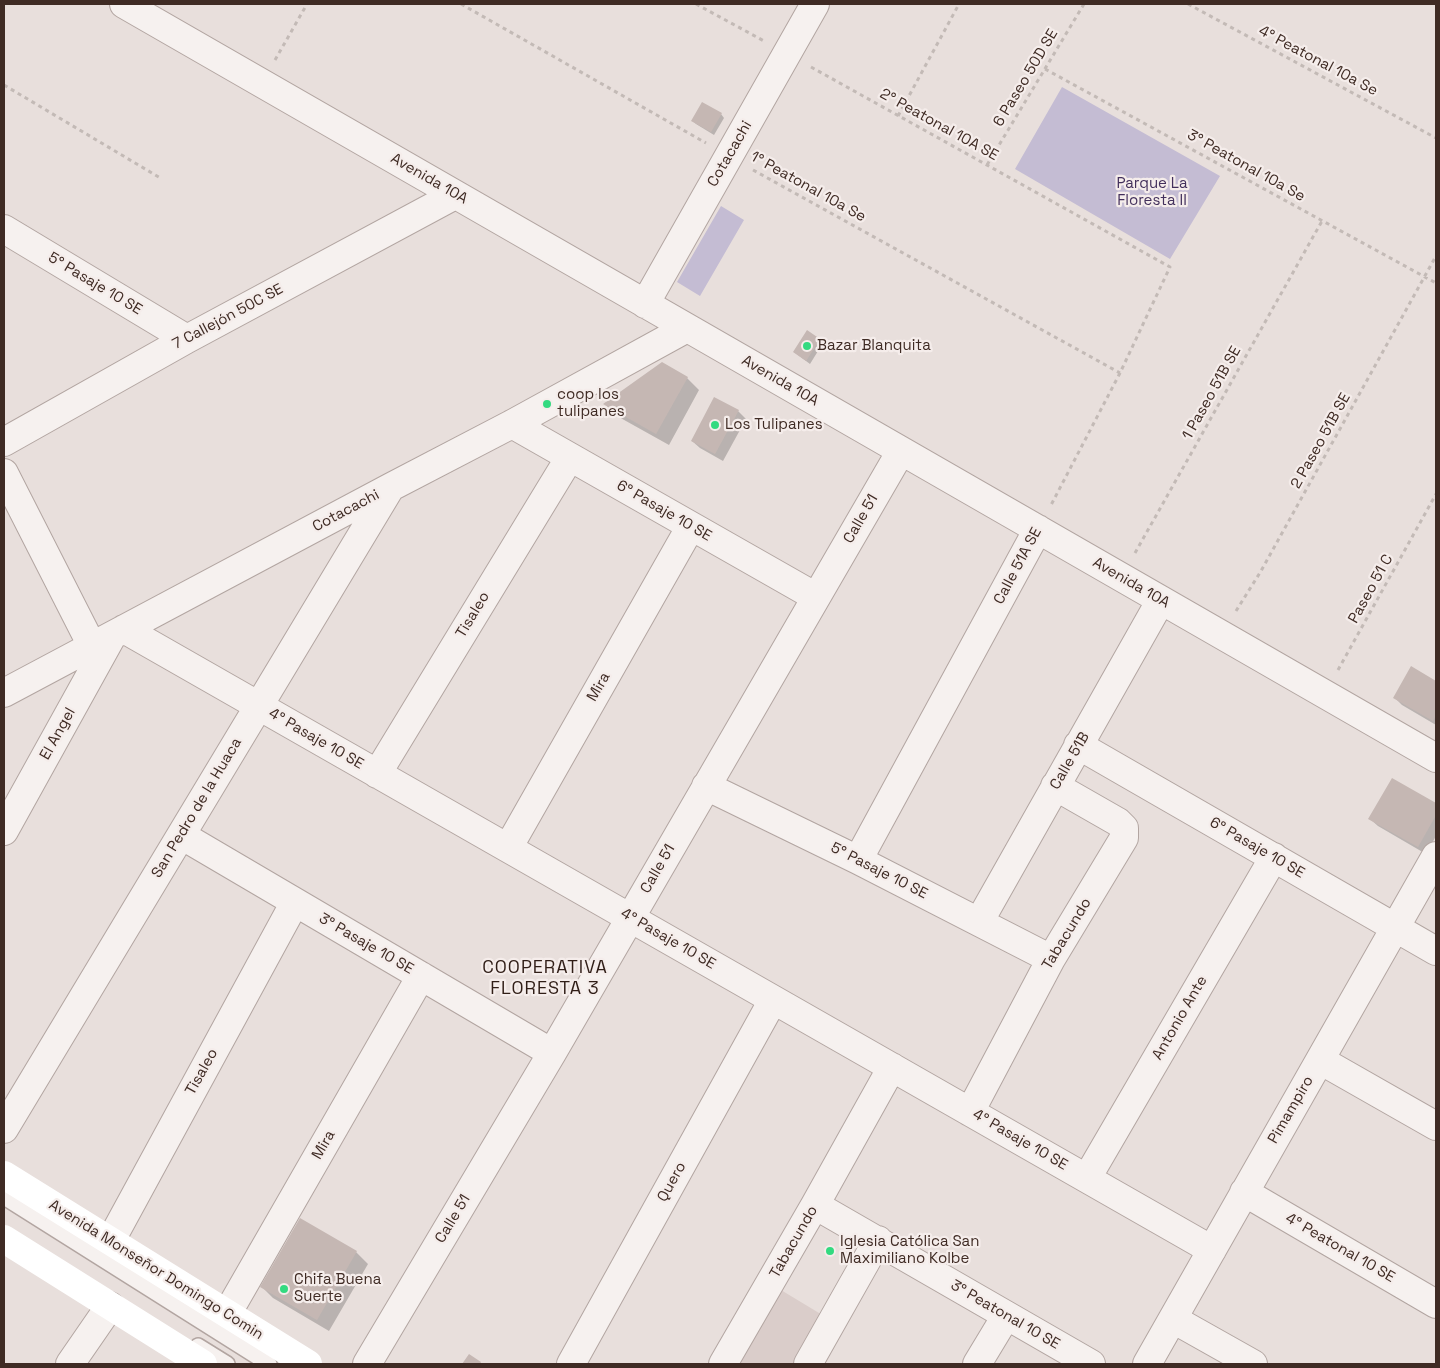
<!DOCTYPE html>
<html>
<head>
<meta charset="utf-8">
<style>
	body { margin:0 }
	#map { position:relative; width:1440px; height:1368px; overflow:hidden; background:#e8dfdc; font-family:"Space Grotesk",sans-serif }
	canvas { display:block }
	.frame { position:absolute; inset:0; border:5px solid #3f2b24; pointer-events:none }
</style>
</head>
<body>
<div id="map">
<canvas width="1440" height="1368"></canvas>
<div class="frame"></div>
</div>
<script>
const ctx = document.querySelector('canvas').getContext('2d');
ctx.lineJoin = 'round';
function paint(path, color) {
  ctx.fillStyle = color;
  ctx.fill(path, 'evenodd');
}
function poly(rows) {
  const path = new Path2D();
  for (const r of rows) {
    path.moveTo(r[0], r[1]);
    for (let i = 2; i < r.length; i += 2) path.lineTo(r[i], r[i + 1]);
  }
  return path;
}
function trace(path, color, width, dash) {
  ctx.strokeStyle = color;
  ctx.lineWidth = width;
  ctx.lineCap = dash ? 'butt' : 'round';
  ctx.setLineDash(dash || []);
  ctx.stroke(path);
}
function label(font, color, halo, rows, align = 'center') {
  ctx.font = font + ' "Space Grotesk",sans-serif';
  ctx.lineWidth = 4.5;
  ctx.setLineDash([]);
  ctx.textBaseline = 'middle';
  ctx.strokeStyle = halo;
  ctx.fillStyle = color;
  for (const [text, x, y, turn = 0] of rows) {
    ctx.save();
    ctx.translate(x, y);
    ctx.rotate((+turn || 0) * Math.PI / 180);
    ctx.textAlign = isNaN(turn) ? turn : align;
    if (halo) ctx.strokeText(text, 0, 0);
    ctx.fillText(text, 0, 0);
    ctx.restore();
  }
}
const built = poly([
	[776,1287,824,1316,796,1364,730,1364]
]);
const green = poly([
	[1062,87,1220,176,1170,259,1015,169],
	[721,206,744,220,700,296,677,282]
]);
const shadow = poly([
	[721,114,724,118,714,135,696,124,692,120],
	[807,332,823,343,810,364,794,352],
	[687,378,699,390,669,445,617,416,605,404],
	[738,411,746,419,723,461,700,448,692,441],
	[1412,668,1436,682,1436,725,1402,705,1395,698],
	[1392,780,1436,805,1436,836,1426,854,1378,826,1370,819],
	[356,1252,368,1264,329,1331,273,1298,262,1287]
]);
const building = poly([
	[702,102,722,113,711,132,691,121],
	[807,330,820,339,806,361,793,352],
	[662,362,688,377,656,434,603,404],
	[714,397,739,410,715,454,691,441],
	[1411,666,1436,681,1436,715,1433,721,1393,698],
	[1392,778,1436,803,1436,815,1418,847,1368,819],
	[300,1218,357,1251,317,1320,260,1287],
	[469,1354,481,1362,480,1364,462,1364]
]);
const path = poly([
	[461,4,706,143],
	[696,4,764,41],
	[1188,4,1436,138],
	[275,60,307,4],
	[811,67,1170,267,1120,373,1050,507],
	[1045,69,1436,283],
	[4,85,162,179],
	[898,116,959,4],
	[987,165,1084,4],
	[753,170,1120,373],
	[1135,553,1322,221],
	[1236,611,1261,571,1436,256],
	[1338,670,1436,494]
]);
const service = poly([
	[4,1197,269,1364],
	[198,1346,227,1364]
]);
const minor = poly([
	[124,4,1436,758],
	[4,229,187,339],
	[645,304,815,4],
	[512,424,816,597],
	[4,442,187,339,455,195],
	[4,473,92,646],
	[124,629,1212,1250],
	[4,693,391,487,512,424,687,328],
	[1078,745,1436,951],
	[377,774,570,457],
	[706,786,858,860,1051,959],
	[4,831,112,636],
	[181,835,552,1053],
	[508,848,691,526],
	[858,860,1038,529],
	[979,922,1161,600],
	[1320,1060,1436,1126],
	[970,1112,1051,959,1124,838,1124,828,1118,822,1055,786],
	[4,1129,390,488],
	[1087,1178,1274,857],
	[1244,1192,1436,1304],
	[815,1205,1091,1364],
	[110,1242,295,902],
	[227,1314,421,976],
	[1173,1319,1253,1364],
	[70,1364,110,1306],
	[367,1364,552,1053,901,451],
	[571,1364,773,1000],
	[723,1364,815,1205,892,1067],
	[808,1364,878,1240],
	[977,1364,1006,1316],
	[1147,1364,1436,856]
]);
const secondary = poly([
	[4,1175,308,1364],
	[4,1239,203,1364]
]);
const markers = [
	[807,346,5,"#33da80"],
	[547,404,5,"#33da80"],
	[715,425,5,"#33da80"],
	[830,1251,5,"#33da80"],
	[284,1289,5,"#33da80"]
];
const streetNames = [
	["4° Peatonal 10a Se",1318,61,28],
	["6 Paseo 50D SE",1026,78,-59],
	["2° Peatonal 10A SE",939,125,29],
	["Cotacachi",730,154,-60],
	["3° Peatonal 10a Se",1246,166,29],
	["Avenida 10A",429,179,30],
	["1° Peatonal 10a Se",808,187,29],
	["5° Pasaje 10 SE",95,284,31],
	["7 Callejón 50C SE",228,317,-28],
	["Avenida 10A",780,381,30],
	["1 Paseo 51B SE",1212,393,-61],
	["2 Paseo 51B SE",1321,441,-61],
	["Cotacachi",346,511,-28],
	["6° Pasaje 10 SE",664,511,30],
	["Calle 51",861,519,-60],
	["Calle 51A SE",1018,566,-62],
	["Avenida 10A",1131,583,30],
	["Paseo 51 C",1371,589,-61],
	["Tisaleo",473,615,-59],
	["Mira",599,687,-60],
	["El Angel",58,734,-61],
	["4° Pasaje 10 SE",316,739,30],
	["Calle 51B",1070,761,-60],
	["San Pedro de la Huaca",197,808,-59],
	["6° Pasaje 10 SE",1257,848,30],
	["Calle 51",658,869,-60],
	["5° Pasaje 10 SE",879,871,27],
	["Tabacundo",1067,934,-59],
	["4° Pasaje 10 SE",668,939,30],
	["3° Pasaje 10 SE",366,944,30],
	["Antonio Ante",1180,1018,-60],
	["Tisaleo",202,1072,-61],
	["Pimampiro",1291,1110,-60],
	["4° Pasaje 10 SE",1020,1140,30],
	["Mira",324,1145,-60],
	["Quero",672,1182,-61],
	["Calle 51",453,1219,-59],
	["Tabacundo",794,1242,-60],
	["4° Peatonal 10 SE",1340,1248,30],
	["Avenida Monseñor Domingo Comin",156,1270,32],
	["3° Peatonal 10 SE",1005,1315,30]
];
const parkNames = [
	["Parque La",1152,184],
	["Floresta II",1152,201]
];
const poiNames = [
	["Bazar Blanquita",817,346],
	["coop los",557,395],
	["tulipanes",557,412],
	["Los Tulipanes",725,425],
	["Iglesia Católica San",840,1242],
	["Maximiliano Kolbe",840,1259],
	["Chifa Buena",294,1280],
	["Suerte",294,1297]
];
const quarterNames = [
	["COOPERATIVA",545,968],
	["FLORESTA 3",545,989]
];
paint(built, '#dacdca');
paint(green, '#c4bcd3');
paint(shadow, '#0003');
paint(building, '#c5b7b3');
trace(service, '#b2a5a1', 18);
trace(minor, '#b2a5a1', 30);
trace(path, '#c3bab6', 3, [4, 4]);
trace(service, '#f6f1ef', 15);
trace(minor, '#f6f1ef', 28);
trace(secondary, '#fff', 28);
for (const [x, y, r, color] of markers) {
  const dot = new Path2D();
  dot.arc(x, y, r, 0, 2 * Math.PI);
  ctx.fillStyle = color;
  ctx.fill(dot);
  trace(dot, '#f5edeb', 2);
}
label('15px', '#3f2b24', '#f5edeb', streetNames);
label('15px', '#43305c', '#f5edeb', parkNames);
label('15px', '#3f2b24', '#f5edeb', poiNames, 'left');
ctx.letterSpacing = '1px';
label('18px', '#301e17', '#f5edeb', quarterNames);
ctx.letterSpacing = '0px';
</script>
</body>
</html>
